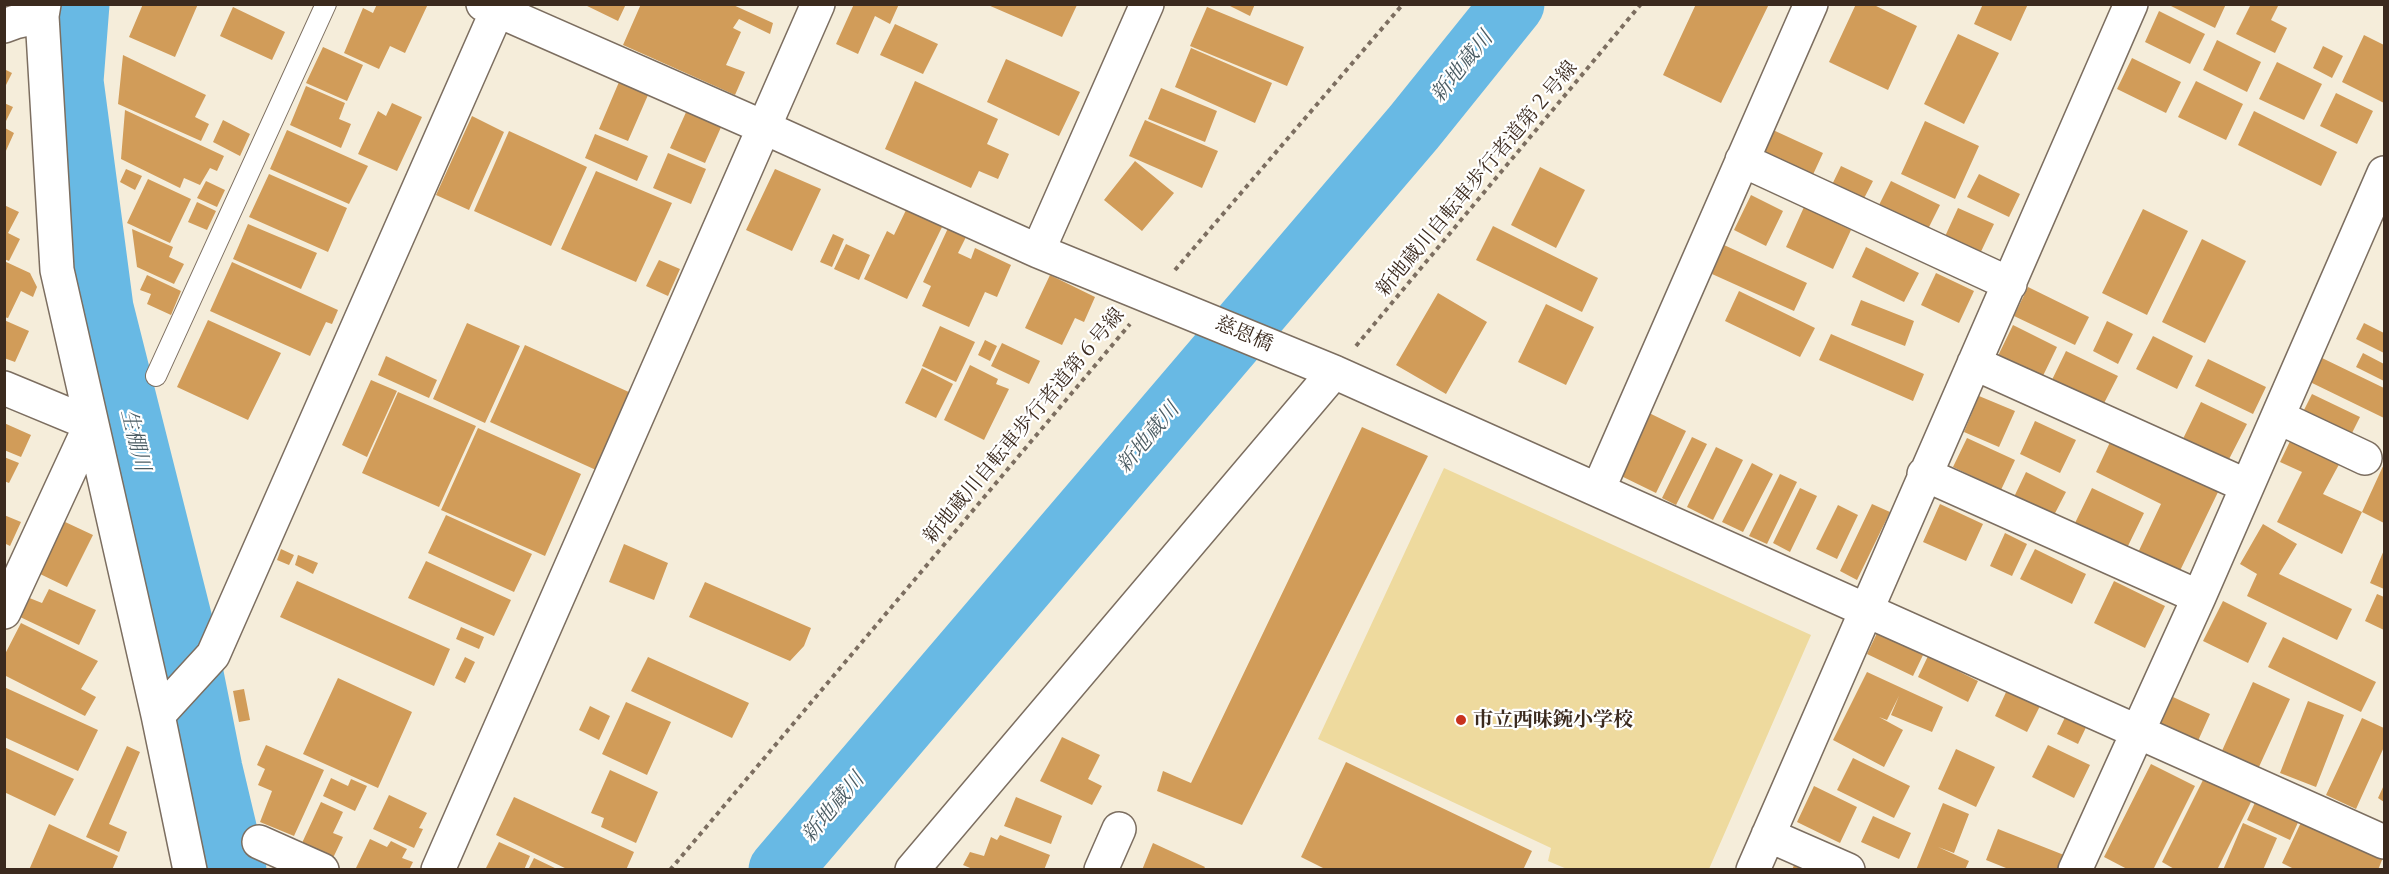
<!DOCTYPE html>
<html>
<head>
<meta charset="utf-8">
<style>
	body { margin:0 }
	#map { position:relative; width:2389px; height:874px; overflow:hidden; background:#f5edda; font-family:"Libre Caslon Text",serif }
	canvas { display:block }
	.frame { position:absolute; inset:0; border:6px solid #3b2a1e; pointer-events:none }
</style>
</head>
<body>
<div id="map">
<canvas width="2389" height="874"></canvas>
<div class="frame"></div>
</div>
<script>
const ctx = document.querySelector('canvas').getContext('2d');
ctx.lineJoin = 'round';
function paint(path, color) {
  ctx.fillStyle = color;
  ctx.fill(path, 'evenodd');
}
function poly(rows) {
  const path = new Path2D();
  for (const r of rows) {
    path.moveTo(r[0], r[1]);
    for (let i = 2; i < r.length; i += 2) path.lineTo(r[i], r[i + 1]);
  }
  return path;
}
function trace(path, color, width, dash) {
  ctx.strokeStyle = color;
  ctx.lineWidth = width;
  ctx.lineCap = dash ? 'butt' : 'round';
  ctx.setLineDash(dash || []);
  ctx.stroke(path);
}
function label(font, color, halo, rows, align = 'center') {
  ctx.font = font + ' "Libre Caslon Text","Noto Serif JP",serif';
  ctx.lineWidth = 4.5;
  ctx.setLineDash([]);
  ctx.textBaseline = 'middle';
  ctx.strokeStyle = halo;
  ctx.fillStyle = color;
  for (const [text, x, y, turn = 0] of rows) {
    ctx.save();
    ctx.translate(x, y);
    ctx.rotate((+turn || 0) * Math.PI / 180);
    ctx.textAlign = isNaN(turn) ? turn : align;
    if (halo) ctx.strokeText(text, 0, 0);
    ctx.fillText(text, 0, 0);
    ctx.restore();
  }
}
const sand = poly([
	[1444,468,1811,635,1709,869,1567,869,1548,861,1551,848,1318,739]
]);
const river = poly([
	[78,4,72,81,102,308,183,629,211,769,235,870],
	[780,870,1414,127,1513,4]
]);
const building = poly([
	[143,4,198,4,175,57,129,37],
	[377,4,428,4,405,53,390,46,379,69,344,53,363,8,373,13],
	[583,4,626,4,618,21],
	[641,4,731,4,773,23,770,34,739,19,733,28,741,32,726,65,745,72,735,95,623,45],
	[854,4,899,4,890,24,875,16,858,54,836,44],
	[1226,4,1255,4,1250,16],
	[1696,4,1769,4,1721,103,1663,75],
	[1856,4,1872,4,1917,26,1888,90,1829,62],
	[1983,4,2028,4,2011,41,1974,24],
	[2167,4,2226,4,2215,28],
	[2251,4,2279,4,2271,20,2287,28,2275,53,2236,34],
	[988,5,1077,5,1062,37],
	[233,7,285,32,272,60,220,36],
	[1207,7,1304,47,1287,86,1190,46],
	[2159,11,2205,34,2190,64,2145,42],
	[895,24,938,44,923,74,880,55],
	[1958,34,1999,53,1964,124,1924,104],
	[2364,35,2384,45,2384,103,2342,82],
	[2217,40,2261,62,2247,92,2203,70],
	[2323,46,2343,56,2332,78,2313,68],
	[323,47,363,65,347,101,306,83],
	[1191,48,1272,83,1255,123,1175,87],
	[123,55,206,95,195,117,209,124,201,141,118,104],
	[2132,58,2181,82,2166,113,2117,89],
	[1006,59,1080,92,1059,136,987,102],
	[2277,62,2322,84,2304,120,2259,99],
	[4,69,12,73,4,89],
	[915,81,998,119,987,144,1009,154,998,179,979,171,971,188,885,149],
	[2196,81,2243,104,2226,140,2178,117],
	[619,82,648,95,628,141,599,129],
	[306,86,345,103,339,119,351,124,341,148,290,125],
	[1161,88,1217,111,1205,142,1148,119],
	[2336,93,2373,111,2357,144,2320,126],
	[4,103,13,107,6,121,4,120],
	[392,103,422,117,397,171,358,154,378,111,386,116],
	[125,110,224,156,217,171,210,168,200,185,184,178,180,188,121,159],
	[687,110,722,125,705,163,670,148],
	[2254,111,2337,152,2321,186,2238,145],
	[472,116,504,132,469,210,436,195],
	[223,120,250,134,240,156,213,142],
	[1145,120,1218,151,1202,188,1129,156],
	[1925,121,1979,146,1955,199,1901,174],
	[5,128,14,133,5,153],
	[287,130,368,166,349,204,270,169],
	[1773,130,1823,153,1810,181,1760,158],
	[509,131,587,167,551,246,474,211],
	[595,134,648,156,637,181,585,158],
	[668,153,706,169,691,204,653,188],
	[1135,161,1174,193,1142,231,1104,200],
	[1841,166,1873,181,1860,206,1829,191],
	[1540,167,1585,190,1556,248,1511,225],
	[126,169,142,176,135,190,120,182],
	[775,169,821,189,792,251,746,230],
	[596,171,672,203,636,282,561,249],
	[269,174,347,208,328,252,249,217],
	[1979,174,2020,194,2009,217,1967,197],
	[148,179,191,199,170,243,127,223],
	[206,181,225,190,217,207,197,198],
	[1891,181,1940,205,1925,235,1876,211],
	[1751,195,1783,211,1766,246,1734,230],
	[197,202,216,211,207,230,188,222],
	[4,205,19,212,8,233,20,239,9,261,4,259],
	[1804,207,1851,230,1833,269,1786,247],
	[907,208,943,225,907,299,864,279,887,231,894,235],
	[1958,208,1994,224,1978,258,1942,243],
	[2143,209,2188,231,2147,315,2102,293],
	[248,224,317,253,301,289,233,259],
	[949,226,967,235,958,253,971,259,975,248,1011,265,997,297,985,292,969,327,922,306,931,286,923,282],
	[1493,226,1598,278,1582,312,1476,260],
	[132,229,173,247,169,257,184,264,174,284,137,267],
	[833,234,844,239,832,267,820,262],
	[2202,239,2246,261,2205,343,2162,322],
	[846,244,870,255,859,280,834,269],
	[1724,245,1807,283,1794,311,1712,274],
	[1866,247,1919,273,1904,302,1852,277],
	[659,260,680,269,668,296,646,286],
	[4,261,30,273,37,287,33,297,21,291,8,318,4,317],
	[232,262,338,310,332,324,326,322,310,356,210,311],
	[1936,273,1974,291,1959,323,1921,305],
	[147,275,181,291,171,315,147,304,151,294,140,290],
	[1050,275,1095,297,1084,322,1075,318,1062,345,1025,328],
	[2028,287,2089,317,2075,345,2014,316],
	[1739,291,1815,328,1800,357,1725,321],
	[1438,293,1487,322,1446,394,1396,365],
	[1861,300,1914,321,1905,346,1851,325],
	[1546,304,1594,327,1566,385,1518,362],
	[4,320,29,331,15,362,4,358],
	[208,320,281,353,248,420,177,387],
	[2107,321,2133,334,2118,364,2093,351],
	[467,323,520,346,485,423,433,399],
	[2364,323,2384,333,2384,353,2356,339],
	[2013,325,2057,347,2039,384,1995,362],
	[940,326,975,342,956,382,922,366],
	[1831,334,1924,374,1913,401,1819,360],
	[2153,336,2193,356,2177,389,2136,369],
	[985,340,997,346,990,361,978,355],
	[1002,343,1040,361,1029,384,991,366],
	[525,345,631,393,596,470,490,422],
	[2066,351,2118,376,2100,411,2049,386],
	[2363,353,2384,364,2384,381,2356,367],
	[386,356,437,380,429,398,378,375],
	[2322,358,2384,388,2384,418,2310,382],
	[2208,359,2266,387,2253,414,2195,386],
	[970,365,998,379,996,384,1009,389,984,440,944,420],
	[922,368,953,384,936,418,905,403],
	[371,380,397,391,367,457,342,445],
	[398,392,476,426,439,507,362,473],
	[2312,394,2360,417,2348,441,2300,418],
	[1979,396,2015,411,1999,447,1964,432],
	[2201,402,2247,424,2225,467,2180,445],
	[1645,411,1686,431,1656,493,1615,473],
	[2035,421,2076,440,2060,473,2020,454],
	[4,423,31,435,21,457,4,450],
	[1362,427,1428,456,1242,825,1157,791,1163,771,1191,783],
	[478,428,581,474,545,556,441,510],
	[2294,433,2343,457,2323,494,2362,512,2342,554,2277,522,2302,472,2280,462],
	[1692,437,1707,444,1676,505,1662,498],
	[1967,438,2015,460,2001,490,1953,467],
	[2112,438,2219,490,2176,579,2135,559,2161,504,2096,472],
	[1716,447,1743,460,1713,520,1687,507],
	[4,457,19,463,9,483,4,481],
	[1752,463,1773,474,1743,532,1722,522],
	[2384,464,2384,523,2362,512],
	[2026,472,2066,492,2053,517,2014,497],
	[1780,474,1797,482,1767,544,1749,536],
	[1800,488,1817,496,1790,552,1773,543],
	[2092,488,2144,513,2127,548,2075,523],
	[1872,504,1890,512,1857,580,1840,571],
	[1940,504,1983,524,1966,561,1923,542],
	[1838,505,1858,515,1837,559,1816,549],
	[4,515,21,522,10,546,4,543],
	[446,515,532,554,514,592,428,553],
	[63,521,93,535,67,587,38,573],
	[2263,524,2297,544,2279,574,2352,609,2337,640,2247,596,2257,574,2240,564],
	[2005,533,2027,544,2012,576,1990,566],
	[624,544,668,563,654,600,609,582],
	[281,549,294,555,289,565,277,560],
	[2035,549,2086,574,2072,604,2020,579],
	[2384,550,2384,589,2370,583],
	[298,555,318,563,313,574,295,565],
	[426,561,511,600,494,636,408,598],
	[297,581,450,649,434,686,280,617],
	[2114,581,2165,606,2145,648,2094,623],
	[705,582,811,628,804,646,790,661,689,617],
	[49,589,96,610,79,645,18,616,27,597,42,603],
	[2377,594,2384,597,2384,630,2365,621],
	[2223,601,2267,623,2248,663,2203,641],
	[21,623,98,661,81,689,96,697,85,716,4,675,4,656],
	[461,627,484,637,479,649,456,639],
	[1877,633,1923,655,1913,676,1867,654],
	[2283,637,2376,682,2361,712,2268,667],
	[1928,656,1978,681,1968,702,1918,677],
	[465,657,475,662,465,683,455,678],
	[648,657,749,703,732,738,631,691],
	[1867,672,1943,707,1932,732,1891,715,1899,696,1887,720,1879,717,1903,730,1884,767,1833,740],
	[338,678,412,712,378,788,303,754],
	[2253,682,2290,699,2258,769,2221,753],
	[4,687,98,730,78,771,4,737],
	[244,689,250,720,239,722,233,691],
	[2007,690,2040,706,2027,732,1995,716],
	[2173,697,2210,714,2197,743,2159,727],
	[2308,701,2344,715,2316,787,2280,773],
	[626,702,671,722,647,775,602,754],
	[590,706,610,716,599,740,579,730],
	[2070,707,2091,717,2078,744,2057,734],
	[2362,718,2384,728,2384,747,2356,809,2326,795],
	[1062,737,1100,755,1088,779,1102,786,1092,805,1040,781],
	[266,745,324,770,294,836,260,822,272,791,258,785,265,769,257,765],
	[2048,745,2090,765,2074,798,2032,777],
	[127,746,140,752,109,824,127,832,119,852,86,837],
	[4,747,74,779,55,816,4,792],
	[1956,749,1995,767,1976,807,1938,789],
	[1853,758,1910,786,1894,818,1837,790],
	[1346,762,1532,851,1523,870,1327,870,1301,857],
	[2151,764,2195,786,2153,870,2129,870,2104,857],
	[610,770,658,792,636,843,601,827,604,818,591,813],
	[2205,776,2252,800,2217,870,2176,870,2162,862],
	[331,778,348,786,351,779,367,786,355,811,323,796],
	[2384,785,2384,802,2378,798],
	[1814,786,1857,807,1840,843,1797,822],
	[389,795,427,813,419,828,423,829,414,848,373,829],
	[2258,796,2301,816,2290,840,2247,820],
	[514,797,634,852,626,870,569,870,496,835],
	[1016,797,1062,816,1051,844,1004,826],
	[321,802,343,812,333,833,343,837,333,858,302,843],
	[1943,803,1969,814,1954,853,1938,847,1969,861,1965,870,1916,870],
	[1873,816,1911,833,1899,859,1861,842],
	[2304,816,2384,855,2378,870,2296,870,2282,863],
	[2243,823,2277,838,2263,870,2223,870],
	[49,824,118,856,112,870,29,870],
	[1998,829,2064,855,2058,870,2011,870,1986,860],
	[1000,835,1050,855,1044,870,975,870,963,865,970,852,984,856,991,837,997,840],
	[370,839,387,847,391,841,407,849,402,858,413,862,409,870,356,868],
	[499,842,530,856,524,870,485,870],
	[1153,843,1205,867,1203,870,1142,870],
	[534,858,559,870,528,870],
	[1797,858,1824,870,1792,870]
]);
const path = poly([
	[1175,270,1403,4],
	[1356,346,1641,4],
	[670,870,1130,324]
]);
const service = poly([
	[156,376,326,4]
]);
const minor = poly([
	[44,4,42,16,57,270,158,715,190,870],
	[483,4,763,127,1038,251,1334,372,2384,842],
	[4,26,15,22,42,16],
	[1742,160,2010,284],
	[1038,251,1147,4],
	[1974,363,2247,486],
	[4,388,91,424,4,612],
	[2278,417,2365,458],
	[1924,474,2199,597],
	[1598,490,1811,4],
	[158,715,213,655,500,4],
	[1768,835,1848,870],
	[259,842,322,870],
	[438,870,818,4],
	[912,870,1334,372],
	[1101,870,1119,829],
	[1753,870,2131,4],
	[2075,870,2199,597,2384,173]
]);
const markers = [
	[1461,720,6,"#c8321e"]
];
const streetNames = [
	["新地蔵川自転車歩行者道第２号線",1477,179,-50],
	["慈恩橋",1244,334,23],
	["新地蔵川自転車歩行者道第６号線",1024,426,-50]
];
const poiNames = [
	["市立西味鋺小学校",1473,720]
];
const waterNames = [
	["新地蔵川",1462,67,-51],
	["新地蔵川",1148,438,-50],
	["生棚川",135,440,76],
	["新地蔵川",833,808,-50]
];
paint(sand, '#eeda9e');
trace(river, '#68b9e4', 63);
paint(building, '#d19c59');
trace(service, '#7c6e60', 22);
trace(minor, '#7c6e60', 36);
trace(path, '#7c6e60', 4, [4.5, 4.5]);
trace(service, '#fff', 20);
trace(minor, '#fff', 33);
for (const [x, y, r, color] of markers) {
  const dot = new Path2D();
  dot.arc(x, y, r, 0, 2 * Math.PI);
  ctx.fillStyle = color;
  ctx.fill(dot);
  trace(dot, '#fff', 2);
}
label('20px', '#3b2a1e', '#fff', streetNames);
label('bold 20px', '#3b2a1e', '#fff', poiNames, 'left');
label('italic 21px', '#4b5c63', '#fff', waterNames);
</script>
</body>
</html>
